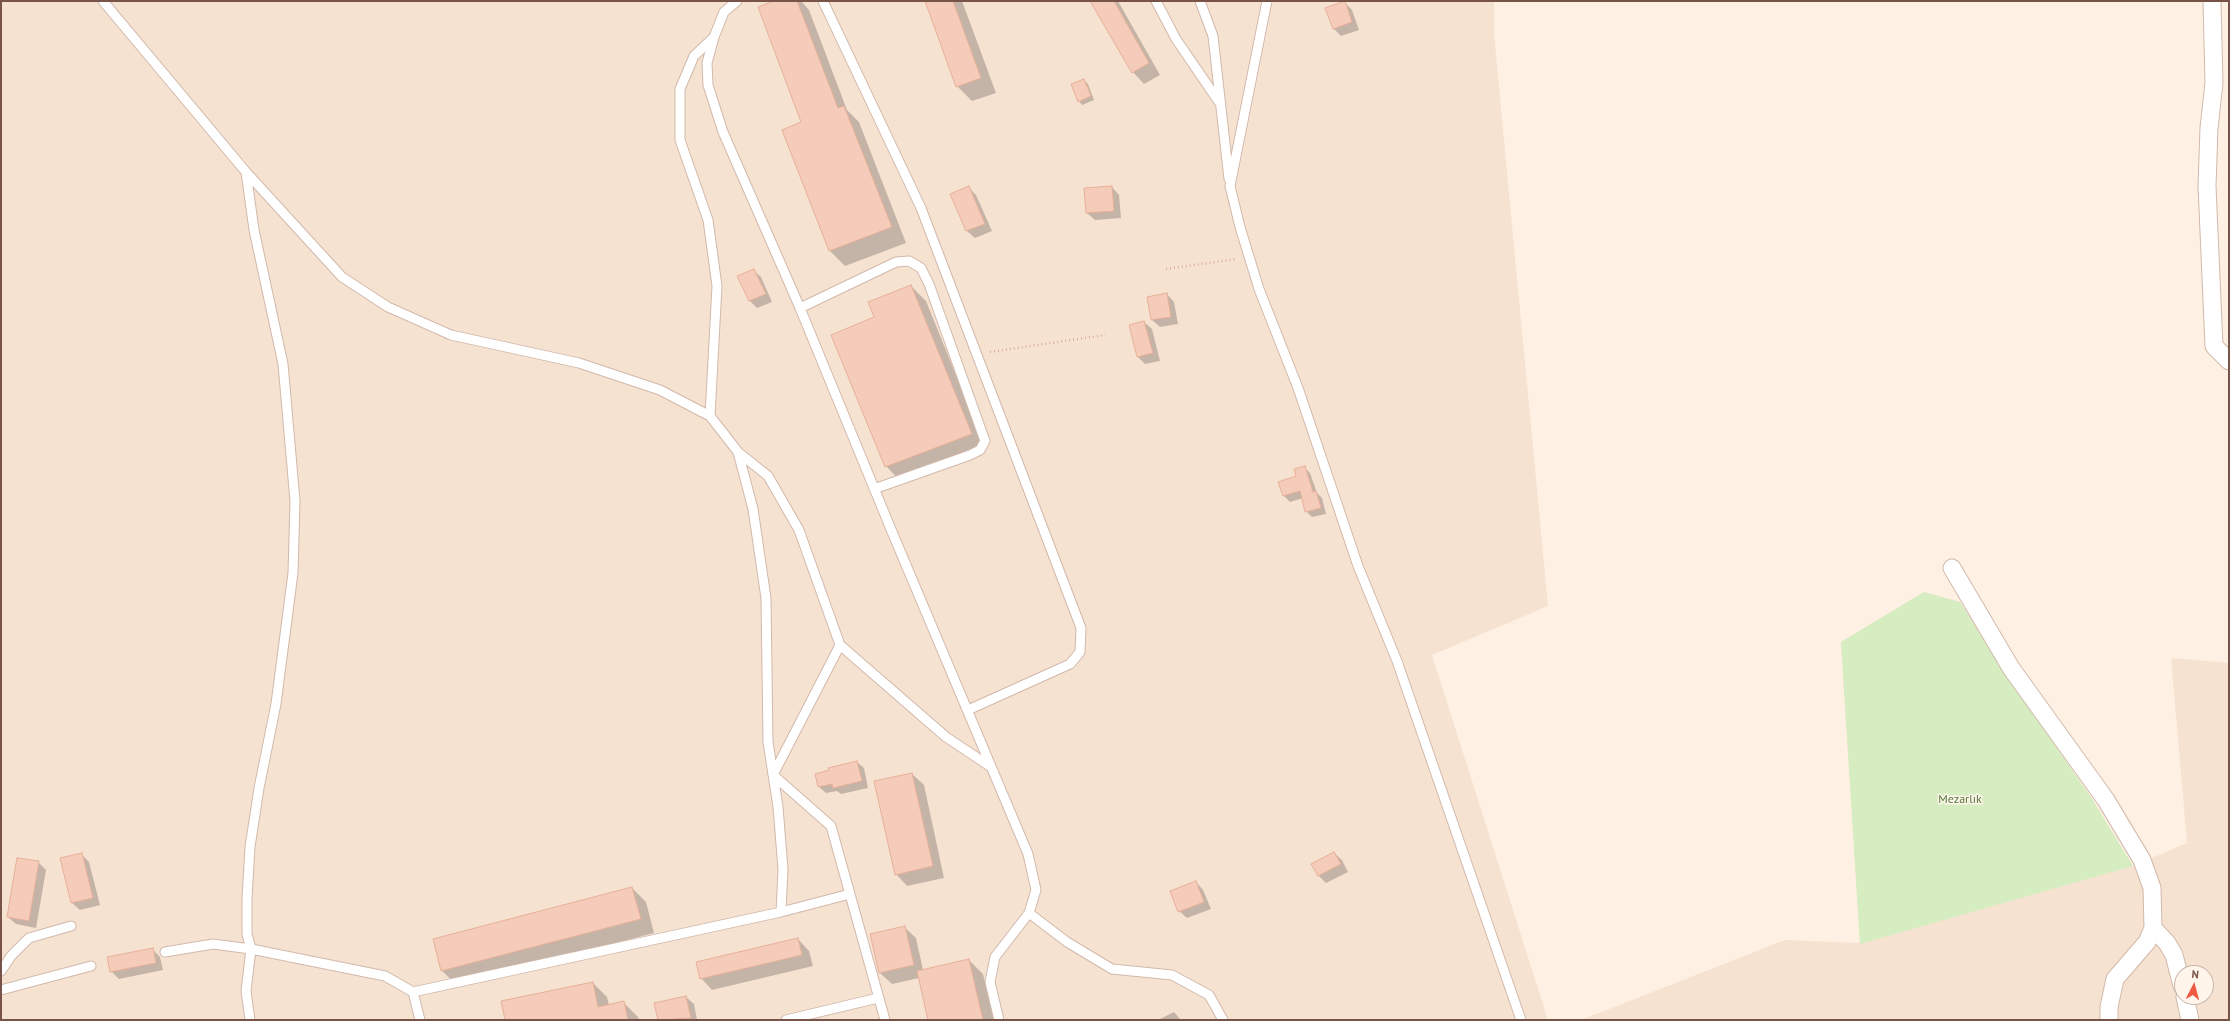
<!DOCTYPE html>
<html>
<head>
<meta charset="utf-8">
<style>
	body { margin:0 }
	#map { position:relative; width:2230px; height:1021px; overflow:hidden; background:#fef1e3; font-family:"PT Sans",sans-serif }
	canvas { display:block }
	.frame { position:absolute; inset:0; border:2px solid #775447; pointer-events:none }
	.north { position:absolute; left:2174px; top:965px; width:40px; height:40px; box-sizing:border-box; background:#fff5eb; border:1px solid #c9b5a9; border-radius:50%; rotate:6deg; font-size:11px; font-weight:700; line-height:16px; text-align:center; color:#775447 }
	.north::after { content:''; display:block; margin:auto; width:14px; height:18px; background:#ef5941; clip-path:polygon(50% 0,100% 100%,50% 72%,0 100%) }
</style>
</head>
<body>
<div id="map">
<canvas width="2230" height="1021"></canvas>
<div class="frame"></div>
<div class="north">N</div>
</div>
<script>
const ctx = document.querySelector('canvas').getContext('2d');
ctx.lineJoin = 'round';
function paint(path, color) {
  ctx.fillStyle = color;
  ctx.fill(path, 'evenodd');
}
function poly(rows) {
  const path = new Path2D();
  for (const r of rows) {
    path.moveTo(r[0], r[1]);
    for (let i = 2; i < r.length; i += 2) path.lineTo(r[i], r[i + 1]);
  }
  return path;
}
function trace(path, color, width, dash) {
  ctx.strokeStyle = color;
  ctx.lineWidth = width;
  ctx.lineCap = dash ? 'butt' : 'round';
  ctx.setLineDash(dash || []);
  ctx.stroke(path);
}
function label(font, color, halo, rows, align = 'center') {
  ctx.font = font + ' "PT Sans",sans-serif';
  ctx.lineWidth = 3;
  ctx.setLineDash([]);
  ctx.textBaseline = 'middle';
  ctx.strokeStyle = halo;
  ctx.fillStyle = color;
  for (const [text, x, y, turn = 0] of rows) {
    ctx.save();
    ctx.translate(x, y);
    ctx.rotate((+turn || 0) * Math.PI / 180);
    ctx.textAlign = isNaN(turn) ? turn : align;
    if (halo) ctx.strokeText(text, 0, 0);
    ctx.fillText(text, 0, 0);
    ctx.restore();
  }
}
const residential = poly([
	[1,1,1494,1,1494,34,1548,606,1432,655,1548,1020,1,1020],
	[1924,592,1960,602,2133,866,2187,843,2171,658,2229,663,2229,1020,1581,1020,1785,940,1860,943,1841,642],
	[2182,973,2206,973,2206,997,2182,997]
]);
const green = poly([
	[1924,592,1960,602,2005,674,2091,797,2133,866,1860,944,1841,642]
]);
const shadow = poly([
	[776,1,801,1,809,10,847,110,859,122,906,243,845,266,830,251,783,130,803,123],
	[926,1,962,1,996,93,972,101,957,86],
	[1092,1,1118,1,1160,75,1144,84,1133,72],
	[1344,2,1352,10,1359,30,1341,36,1334,29],
	[1084,80,1088,84,1094,100,1082,105,1079,101],
	[1112,187,1119,195,1121,218,1095,220,1087,213],
	[969,188,976,195,992,231,975,238,967,231,952,195],
	[753,270,761,277,772,302,757,308,750,301,739,276],
	[911,286,926,301,986,449,901,482,886,466,876,318],
	[1167,294,1174,302,1178,324,1160,327,1152,320],
	[1144,322,1152,329,1160,361,1145,364,1138,357],
	[1304,467,1310,473,1317,493,1322,498,1326,514,1312,517,1306,511,1303,498,1290,502,1284,496],
	[857,762,864,768,868,788,841,794,837,791,826,793,819,787],
	[912,774,924,785,944,878,907,886,896,874],
	[1334,853,1342,860,1348,872,1326,883,1319,876],
	[81,854,89,862,100,905,80,910,72,903],
	[38,862,46,870,36,928,16,924,8,917],
	[1196,882,1203,890,1211,909,1187,918,1179,911],
	[632,888,646,902,654,933,456,984,442,971],
	[904,927,916,938,923,970,969,960,983,974,994,1020,929,1020,919,978,892,984,880,973],
	[798,939,809,951,813,966,712,990,701,978],
	[152,949,160,957,163,970,119,979,111,971],
	[593,983,607,997,609,1005,623,1002,638,1017,639,1020,506,1020],
	[686,997,694,1004,697,1020,659,1020,655,1004],
	[1174,1012,1181,1020,1158,1020]
]);
const building = poly([
	[773,1,797,1,838,108,844,106,892,227,829,251,782,130,801,122,758,7,773,1],
	[925,1,953,1,981,78,956,87,925,1],
	[1090,1,1114,1,1149,63,1132,73,1090,1],
	[1345,1,1352,22,1333,29,1325,8,1345,1],
	[1084,79,1091,96,1078,102,1071,84,1084,79],
	[969,186,985,224,966,231,950,194,969,186],
	[1112,186,1114,211,1086,213,1084,188,1112,186],
	[754,269,766,294,749,301,737,276,754,269],
	[911,285,972,434,885,467,831,335,874,317,868,302,911,285],
	[1167,293,1171,317,1151,320,1147,297,1167,293],
	[1144,321,1153,353,1137,357,1129,325,1144,321],
	[1305,466,1313,492,1316,491,1321,508,1305,512,1300,491,1283,496,1278,482,1296,476,1294,469,1305,466],
	[857,761,862,781,833,788,832,784,818,787,815,774,829,770,828,768,857,761],
	[912,773,933,866,895,875,874,781,912,773],
	[1334,852,1341,864,1318,876,1311,864,1334,852],
	[82,853,93,898,71,903,60,858,82,853],
	[17,858,39,861,29,921,7,917,17,858],
	[1196,881,1204,902,1178,912,1170,891,1196,881],
	[632,887,641,919,441,971,433,939,632,887],
	[905,926,914,965,879,973,870,934,905,926],
	[798,938,802,955,700,979,696,962,798,938],
	[153,948,156,963,110,972,107,957,153,948],
	[969,959,983,1020,928,1020,917,971,969,959],
	[593,982,598,1007,624,1001,628,1020,505,1020,501,1001,593,982],
	[686,996,691,1018,658,1020,654,1003,686,996]
]);
const path = poly([
	[1166,269,1237,259],
	[990,352,1105,335]
]);
const lane = poly([
	[103,1,246,172,342,277,388,307,451,335,579,363,660,390,710,416,738,452,753,509,766,598,768,742,778,807,783,869,781,912],
	[737,1,724,12,714,37,707,63,708,85,723,132,800,308,890,527,1028,854,1036,890,1029,913,995,957,990,982,999,1020],
	[823,1,921,208,1081,628,1080,652,1070,664,968,710],
	[1156,1,1176,39,1219,102],
	[1200,1,1213,36,1229,179],
	[1267,1,1230,186,1240,227,1259,289,1298,388,1358,566,1397,661,1521,1020],
	[246,172,254,230,283,364,295,501,293,573,276,704,259,788,250,847,247,898,247,934,251,949,385,976,413,992,420,1020],
	[800,308,896,262,909,261,921,268,929,284,985,441,980,450,970,455,874,489],
	[710,416,717,286,708,220,680,140,680,89,694,56,713,38],
	[738,452,768,476,799,530,840,645,946,737,991,767],
	[840,645,773,775,831,826,885,1020],
	[1029,913,1067,942,1112,969,1172,975,1209,995,1223,1020],
	[165,952,213,944,251,949,246,991,250,1020],
	[1,971,11,956,29,938,71,926],
	[1,990,91,966],
	[413,992,781,912,850,894],
	[786,1020,878,998]
]);
const street = poly([
	[2212,1,2214,83,2209,128,2207,186,2214,346,2229,361],
	[1952,568,2011,668,2106,800,2142,860,2152,888,2153,928,2147,942,2115,979,2109,1007,2109,1020],
	[2153,928,2167,943,2174,955,2182,986],
	[2185,997,2190,1020]
]);
const parkNames = [
	["Mezarlık",1960,800]
];
paint(residential, '#f6e2d1');
paint(green, '#d6ecc1');
paint(shadow, '#0003');
paint(building, '#f5ccb9');
trace(building, '#e8b098', 1);
trace(lane, '#d2b9ab', 11);
trace(street, '#d2b9ab', 19);
trace(path, '#daaf9c', 2.5, [1, 3]);
trace(lane, '#fff', 9);
trace(street, '#fff', 17);
label('12px', '#52783c', '#fff5eb', parkNames);
</script>
</body>
</html>
